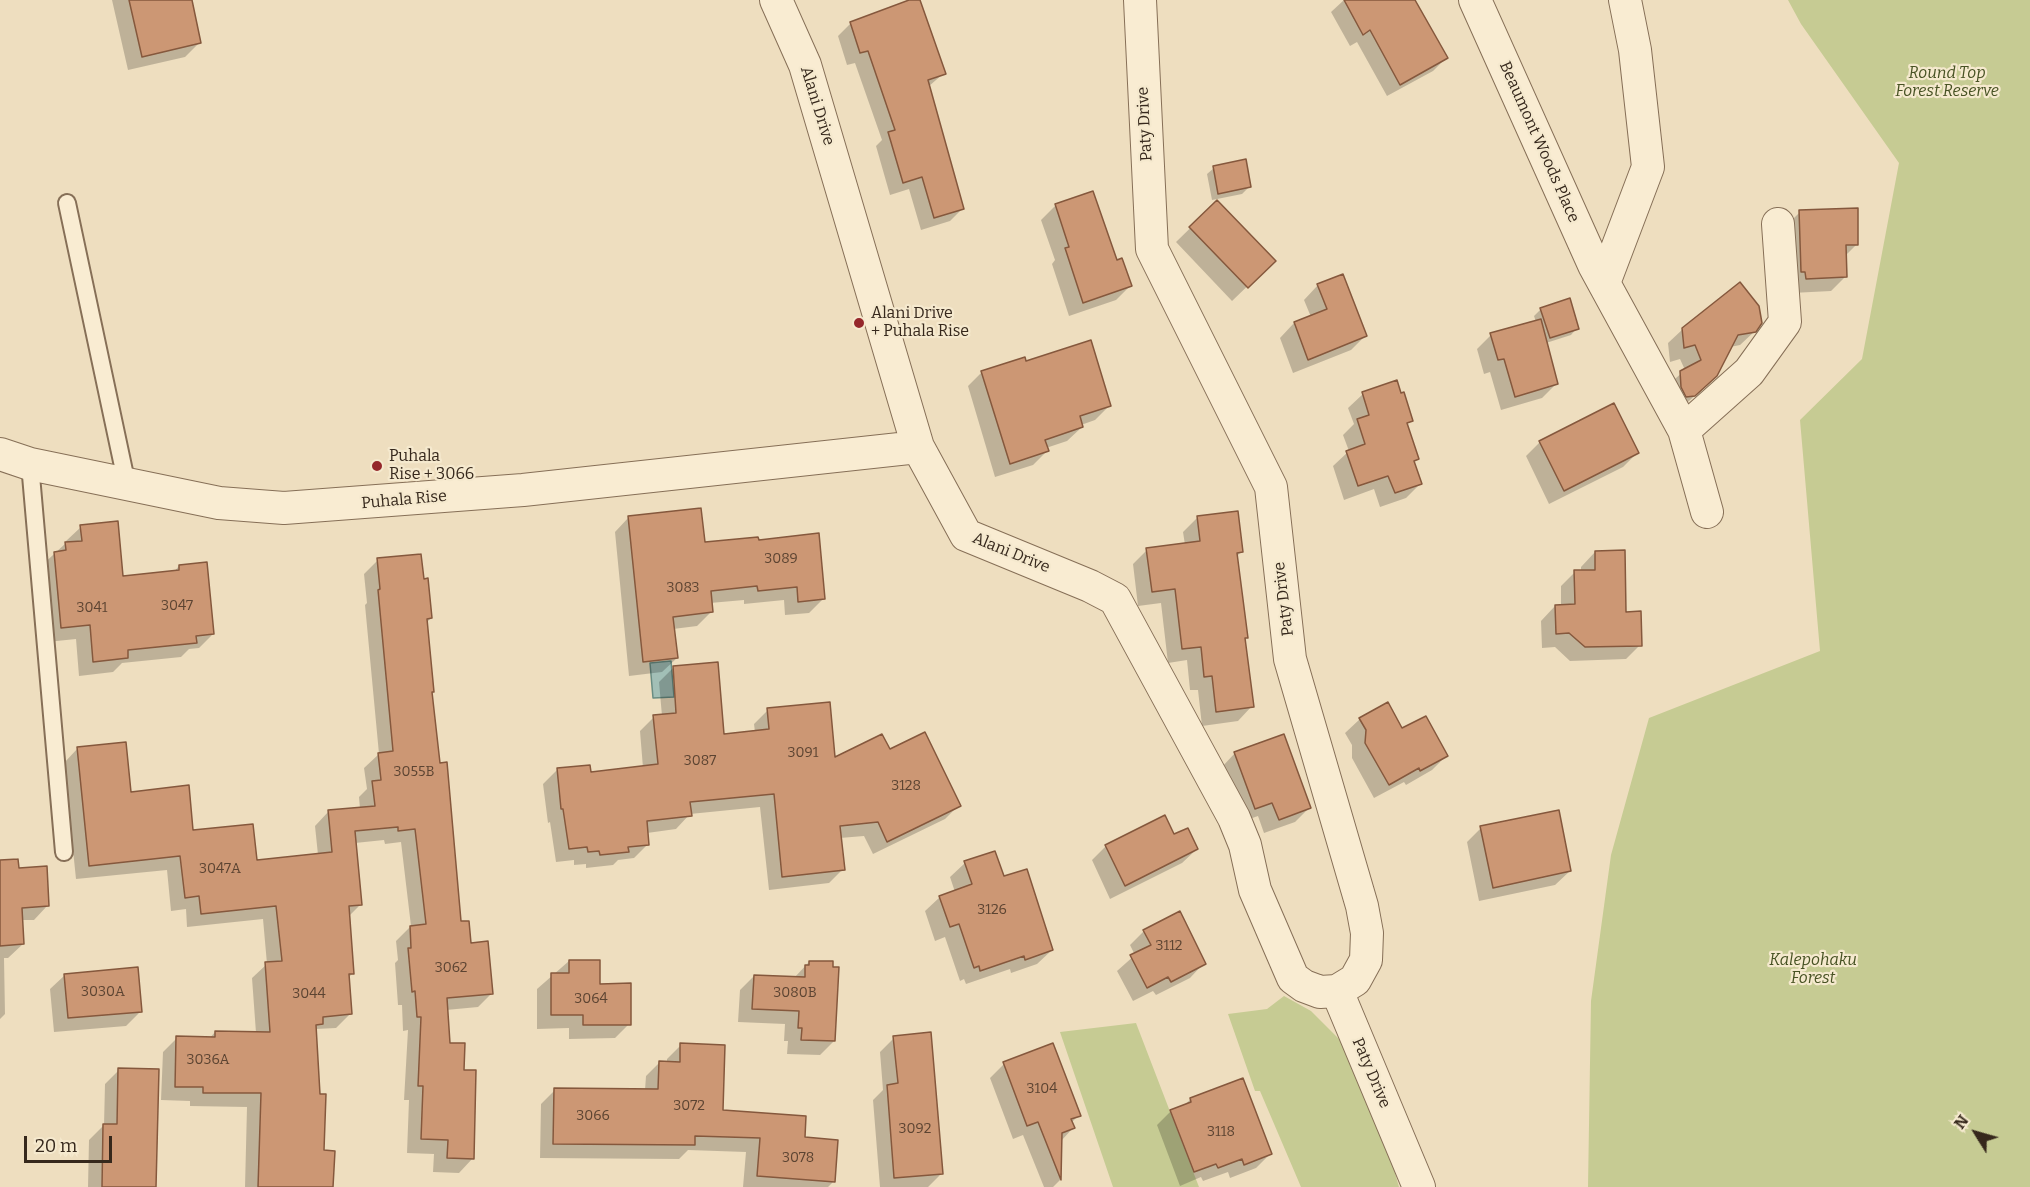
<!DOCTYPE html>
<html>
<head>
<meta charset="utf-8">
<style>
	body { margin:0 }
	#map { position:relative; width:2030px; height:1187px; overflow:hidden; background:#eedebf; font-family:Bitter,serif }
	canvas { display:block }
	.north { position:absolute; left:1946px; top:1103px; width:60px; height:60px; -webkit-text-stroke:4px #f5e9ce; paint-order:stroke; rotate:307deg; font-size:16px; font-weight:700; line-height:24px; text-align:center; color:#36281c }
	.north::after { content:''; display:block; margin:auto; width:21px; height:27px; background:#36281c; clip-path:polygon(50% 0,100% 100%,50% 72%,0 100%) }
	.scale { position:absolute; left:24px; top:1136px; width:88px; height:27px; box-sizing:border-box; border:3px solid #36281c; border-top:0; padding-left:8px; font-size:18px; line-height:21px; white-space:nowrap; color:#36281c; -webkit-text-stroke:4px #f5e9ce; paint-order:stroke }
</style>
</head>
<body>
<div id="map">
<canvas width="2030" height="1187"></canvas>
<div class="north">N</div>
<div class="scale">20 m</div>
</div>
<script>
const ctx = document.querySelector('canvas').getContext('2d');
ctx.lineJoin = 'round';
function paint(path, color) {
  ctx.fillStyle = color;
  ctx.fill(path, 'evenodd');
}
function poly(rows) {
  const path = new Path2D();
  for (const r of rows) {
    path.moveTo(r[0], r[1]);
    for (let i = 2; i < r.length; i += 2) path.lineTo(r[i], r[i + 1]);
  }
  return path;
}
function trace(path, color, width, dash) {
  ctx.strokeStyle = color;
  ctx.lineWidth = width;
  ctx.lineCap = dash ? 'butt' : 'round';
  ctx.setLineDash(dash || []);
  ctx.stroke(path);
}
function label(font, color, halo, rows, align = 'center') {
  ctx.font = font + ' Bitter,serif';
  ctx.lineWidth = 4.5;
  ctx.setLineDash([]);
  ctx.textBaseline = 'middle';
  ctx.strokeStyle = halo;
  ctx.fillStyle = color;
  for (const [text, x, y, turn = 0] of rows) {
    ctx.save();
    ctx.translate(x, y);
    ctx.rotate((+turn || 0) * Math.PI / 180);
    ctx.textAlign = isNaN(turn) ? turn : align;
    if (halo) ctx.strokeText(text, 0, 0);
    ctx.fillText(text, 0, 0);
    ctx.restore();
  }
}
const green = poly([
	[1788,0,2030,0,2030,1187,1588,1187,1591,1001,1611,855,1649,718,1820,651,1800,420,1862,359,1899,163,1801,24],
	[1284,996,1311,1011,1340,1040,1366,1085,1387,1145,1399,1187,1301,1187,1260,1091,1255,1091,1228,1014,1267,1009],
	[1136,1023,1199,1187,1113,1187,1060,1032]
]);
const water = poly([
	[671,661,674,697,653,698,650,663,671,661]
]);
const shadow = poly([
	[112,0,190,0,200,42,185,57,128,70],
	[914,0,919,0,944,73,928,87,963,208,950,221,921,230,909,189,890,195,876,146,882,140,855,63,847,65,838,36,851,23],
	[1344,0,1414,0,1446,58,1433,71,1387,96,1357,42,1350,46,1331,12],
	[1214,168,1249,187,1242,194,1212,200,1207,174],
	[1217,202,1259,275,1232,301,1176,242],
	[1056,205,1130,286,1116,300,1069,316,1052,264,1055,260,1041,220],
	[1800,212,1857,244,1845,256,1845,277,1831,291,1792,293,1786,226],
	[1318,285,1365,336,1351,350,1293,373,1280,338,1294,323,1311,317,1304,300],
	[1541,309,1577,328,1571,335,1546,343,1556,384,1542,398,1501,410,1490,372,1484,374,1477,349,1491,335,1536,322,1534,316],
	[1683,329,1755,331,1740,345,1730,347,1701,390,1679,410,1666,387,1685,370,1680,359,1670,362,1668,343],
	[1025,362,1109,406,1095,420,1081,425,1082,427,1067,441,1046,448,1047,451,1033,465,995,477,968,386,982,372],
	[1396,382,1412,420,1406,425,1418,458,1413,463,1420,484,1406,498,1380,507,1374,489,1344,500,1333,466,1349,451,1343,435,1354,424,1348,408,1363,394],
	[1540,442,1637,453,1623,467,1549,504,1526,456],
	[629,517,704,543,823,599,809,613,785,615,784,600,744,604,744,600,710,603,711,612,697,626,673,629,677,658,662,672,629,676,615,532],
	[1198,517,1241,552,1236,557,1246,637,1244,640,1252,706,1238,721,1202,726,1198,690,1190,690,1187,660,1168,663,1161,603,1138,606,1133,564,1147,550,1185,545,1183,532],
	[81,527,122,578,174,572,179,566,213,634,199,648,189,649,181,657,122,663,113,672,79,676,76,639,47,642,40,567,66,543,66,541],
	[1595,552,1640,645,1626,659,1570,661,1555,647,1542,648,1541,621,1555,606,1561,606,1561,586,1575,572,1581,572,1581,567],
	[378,560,431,618,426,623,433,692,431,693,460,923,492,993,478,1007,446,1010,449,1044,463,1071,473,1158,459,1173,433,1172,434,1154,407,1153,409,1100,404,1100,408,1030,403,1031,402,1005,398,1005,395,963,398,960,396,941,411,926,401,842,385,844,384,840,355,843,361,904,348,917,352,974,348,978,350,1014,336,1028,316,1029,323,1152,332,1187,245,1187,247,1107,190,1106,190,1101,161,1100,163,1052,177,1038,209,1039,215,1032,256,1033,252,978,267,964,263,919,187,927,186,909,171,911,167,870,76,879,64,763,78,748,130,793,192,832,255,861,318,855,315,826,329,811,360,809,359,797,367,789,364,768,379,754,365,605,367,603,364,574],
	[673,668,722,736,755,732,754,724,768,710,834,759,889,751,959,805,945,819,873,854,864,836,840,838,843,869,829,883,769,890,760,807,690,814,676,829,647,833,648,844,634,858,618,860,613,865,586,868,586,864,574,865,574,860,556,862,550,822,548,823,543,784,557,770,590,774,643,768,640,731,654,717,662,716,659,682],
	[1360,719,1402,730,1446,756,1432,770,1406,785,1404,782,1374,798,1352,758,1352,745,1345,733],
	[1235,753,1309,808,1295,822,1264,833,1258,816,1241,822,1221,768],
	[1481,828,1570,871,1555,885,1479,901,1467,842],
	[1174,836,1197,849,1182,863,1110,899,1092,860,1106,846],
	[965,863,1003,878,1052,950,1037,964,1011,973,1010,969,966,984,964,979,960,981,945,937,935,941,925,911,940,897,955,892,950,877],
	[0,871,48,905,34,920,21,920,23,944,8,958,4,958,5,1014,0,1019],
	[1144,931,1204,963,1190,978,1156,995,1153,991,1133,1001,1117,971,1135,955,1130,945],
	[569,961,598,985,629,1024,615,1038,569,1039,569,1028,537,1029,537,989],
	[809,962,834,1041,820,1055,787,1054,788,1041,784,1041,785,1024,738,1022,740,990,754,976,794,978],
	[65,975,140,1012,126,1026,54,1032,50,989],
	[894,1038,942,1173,928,1187,880,1187,873,1100,883,1090,880,1052],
	[681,1045,721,1112,803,1139,834,1181,828,1187,743,1187,746,1152,688,1150,679,1159,540,1158,541,1104,555,1090,645,1090,646,1076,660,1062,667,1063,667,1059],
	[1004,1064,1079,1115,1071,1123,1073,1128,1061,1141,1060,1180,1053,1187,1044,1187,1023,1135,1013,1139,990,1078],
	[119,1070,155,1187,88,1187,89,1140,104,1125,105,1084],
	[1191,1099,1270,1154,1256,1168,1230,1178,1228,1172,1203,1181,1201,1177,1180,1186,1157,1125,1171,1111,1183,1106]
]);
const building = poly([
	[129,0,192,0,201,43,142,57,129,0],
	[909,0,920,0,946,74,928,80,964,209,934,218,922,177,903,183,888,132,895,130,868,51,860,53,850,22,909,0],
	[1344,0,1415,0,1448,58,1400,85,1370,30,1363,35,1344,0],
	[1246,159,1251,187,1218,194,1213,166,1246,159],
	[1093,191,1117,260,1122,258,1132,286,1083,303,1065,248,1069,247,1055,204,1093,191],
	[1217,200,1276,261,1248,288,1189,227,1217,200],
	[1858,208,1858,245,1846,245,1847,277,1806,279,1805,272,1801,272,1799,210,1858,208],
	[1343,274,1367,336,1308,360,1294,322,1327,309,1317,284,1343,274],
	[1740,282,1759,306,1762,323,1756,332,1738,335,1717,376,1695,396,1686,397,1681,387,1680,371,1701,360,1695,345,1684,348,1682,328,1740,282],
	[1570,298,1579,329,1550,338,1540,308,1570,298],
	[1541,319,1558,384,1515,397,1504,359,1498,360,1490,333,1541,319],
	[1091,340,1111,406,1080,416,1083,427,1045,440,1049,451,1010,464,981,371,1025,357,1026,361,1091,340],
	[1397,380,1401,393,1404,392,1413,421,1407,423,1419,459,1414,461,1422,484,1395,493,1388,476,1358,486,1346,451,1365,444,1357,419,1369,415,1362,392,1397,380],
	[1614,403,1639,453,1564,491,1539,441,1614,403],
	[701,508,705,542,758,537,759,540,819,533,825,599,798,602,797,587,758,591,757,586,711,591,713,612,673,617,678,658,643,662,628,516,701,508],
	[1238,511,1243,552,1237,553,1248,638,1245,638,1254,707,1216,712,1212,676,1204,677,1201,647,1182,649,1175,589,1152,592,1146,548,1200,541,1197,516,1238,511],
	[118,521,123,576,179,570,179,565,207,562,214,634,196,636,197,643,128,650,128,658,93,662,90,625,61,628,54,552,66,550,65,542,82,541,80,525,118,521],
	[1625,550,1626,612,1641,611,1642,646,1585,647,1569,633,1556,634,1555,605,1575,604,1574,570,1595,570,1595,551,1625,550],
	[421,554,424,579,428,578,432,618,427,619,434,692,432,692,440,763,447,762,461,921,469,921,471,943,488,941,493,994,447,998,450,1043,465,1043,464,1070,476,1070,474,1159,447,1158,448,1140,421,1139,423,1086,418,1086,421,1017,417,1017,415,991,412,992,408,948,411,948,410,926,426,924,415,829,398,831,398,827,355,831,362,905,349,906,354,974,349,974,352,1014,323,1017,323,1024,316,1025,320,1094,326,1094,324,1150,335,1151,333,1187,258,1187,261,1093,203,1093,203,1087,175,1087,176,1036,215,1037,215,1031,270,1032,265,962,282,961,276,906,201,914,199,896,185,898,180,856,89,866,77,747,126,742,131,792,189,785,193,830,253,824,257,860,332,852,328,810,375,806,372,781,381,780,378,753,393,751,378,590,380,589,377,558,421,554],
	[718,662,724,734,769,729,767,708,830,702,835,757,882,734,890,749,925,732,961,806,887,842,878,822,840,826,845,870,782,877,774,794,690,802,692,816,647,821,649,845,628,847,629,852,600,855,599,851,588,852,587,847,569,849,563,809,561,809,557,768,590,765,591,772,658,764,653,715,676,713,673,666,718,662],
	[1388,702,1402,728,1426,716,1448,756,1420,771,1419,768,1389,785,1365,743,1366,730,1359,718,1388,702],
	[1284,734,1311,808,1279,820,1272,803,1255,809,1234,752,1284,734],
	[1559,810,1571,871,1493,888,1480,826,1559,810],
	[1165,815,1174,834,1188,828,1198,849,1125,886,1105,845,1165,815],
	[995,851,1004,876,1027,869,1053,950,1025,960,1024,956,980,971,979,966,974,968,959,924,950,927,939,896,972,884,964,861,995,851],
	[18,859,19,868,47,866,49,906,22,908,24,944,0,946,0,860,18,859],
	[1180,911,1206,964,1171,982,1168,977,1147,988,1130,955,1151,945,1143,930,1180,911],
	[569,960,600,960,600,984,631,983,631,1025,583,1025,583,1015,551,1015,551,973,569,973,569,960],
	[809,961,833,961,833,967,839,967,835,1041,801,1040,802,1028,798,1028,799,1011,752,1009,754,975,805,977,805,965,809,965,809,961],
	[138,967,142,1012,68,1018,64,974,138,967],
	[931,1032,943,1174,894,1178,887,1085,898,1083,893,1036,931,1032],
	[680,1043,725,1045,723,1110,806,1116,805,1137,838,1140,835,1182,757,1176,760,1138,695,1136,695,1145,553,1144,554,1088,658,1089,659,1061,680,1062,680,1043],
	[1053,1043,1081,1116,1071,1119,1075,1128,1062,1133,1061,1180,1038,1122,1027,1126,1003,1062,1053,1043],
	[118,1068,159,1069,156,1187,102,1187,103,1124,117,1124,118,1068],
	[1243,1078,1272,1154,1244,1165,1242,1159,1218,1168,1216,1164,1194,1172,1170,1110,1191,1102,1190,1098,1243,1078]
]);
const lane = poly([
	[67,203,127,485],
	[30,464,64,852]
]);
const street = poly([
	[776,0,805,65,918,447,966,535,1090,586,1115,599,1234,818,1245,845,1255,890,1293,978,1304,986,1320,992,1337,991],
	[1140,0,1152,249,1271,487,1290,659,1362,906,1367,933,1366,960,1355,980,1337,991,1419,1187],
	[1475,0,1594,265,1684,430,1707,512],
	[1604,283,1648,167,1635,50,1625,0],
	[1684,430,1749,372,1785,322,1778,224],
	[0,454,30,464,219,503,284,508,523,490,918,447]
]);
const markers = [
	[859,323,6,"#95272b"],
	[377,466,6,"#95272b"]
];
const numberNames = [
	["3089",781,559],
	["3083",683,588],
	["3047",177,606],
	["3041",92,608],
	["3091",803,753],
	["3087",700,761],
	["3055B",414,772],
	["3128",906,786],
	["3047A",220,869],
	["3126",992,910],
	["3112",1169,946],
	["3062",451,968],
	["3030A",103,992],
	["3080B",795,993],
	["3044",309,994],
	["3064",591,999],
	["3036A",208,1060],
	["3104",1042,1089],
	["3072",689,1106],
	["3066",593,1116],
	["3092",915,1129],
	["3118",1221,1132],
	["3078",798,1158]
];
const parkNames = [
	["Round Top",1947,74],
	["Forest Reserve",1947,92],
	["Kalepohaku",1813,961],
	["Forest",1813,979]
];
const streetNames = [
	["Alani Drive",817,106,73],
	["Paty Drive",1145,124,-93],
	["Beaumont Woods Place",1539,142,66],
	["Puhala Rise",404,500,-5],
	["Alani Drive",1011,553,22],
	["Paty Drive",1284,599,-97],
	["Paty Drive",1371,1073,67]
];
const poiNames = [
	["Alani Drive",871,314],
	["+ Puhala Rise",871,332],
	["Puhala",389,457],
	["Rise + 3066",389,475]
];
paint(green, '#c6cb93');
paint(water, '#a2bfb6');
trace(water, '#6a8d83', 1.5);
paint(shadow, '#0003');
paint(building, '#cc9774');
trace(building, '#85583d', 1.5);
trace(lane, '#866f57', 20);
trace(street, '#866f57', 34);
trace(lane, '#f9ecd2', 16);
trace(street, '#f9ecd2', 32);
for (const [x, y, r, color] of markers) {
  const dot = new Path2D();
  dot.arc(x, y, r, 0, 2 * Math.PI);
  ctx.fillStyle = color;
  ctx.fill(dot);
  trace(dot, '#f5e9ce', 2);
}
label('14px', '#5c4432', null, numberNames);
label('italic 16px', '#475223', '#f5e9ce', parkNames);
label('16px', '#36281c', '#f5e9ce', streetNames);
label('16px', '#36281c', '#f5e9ce', poiNames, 'left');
</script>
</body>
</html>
